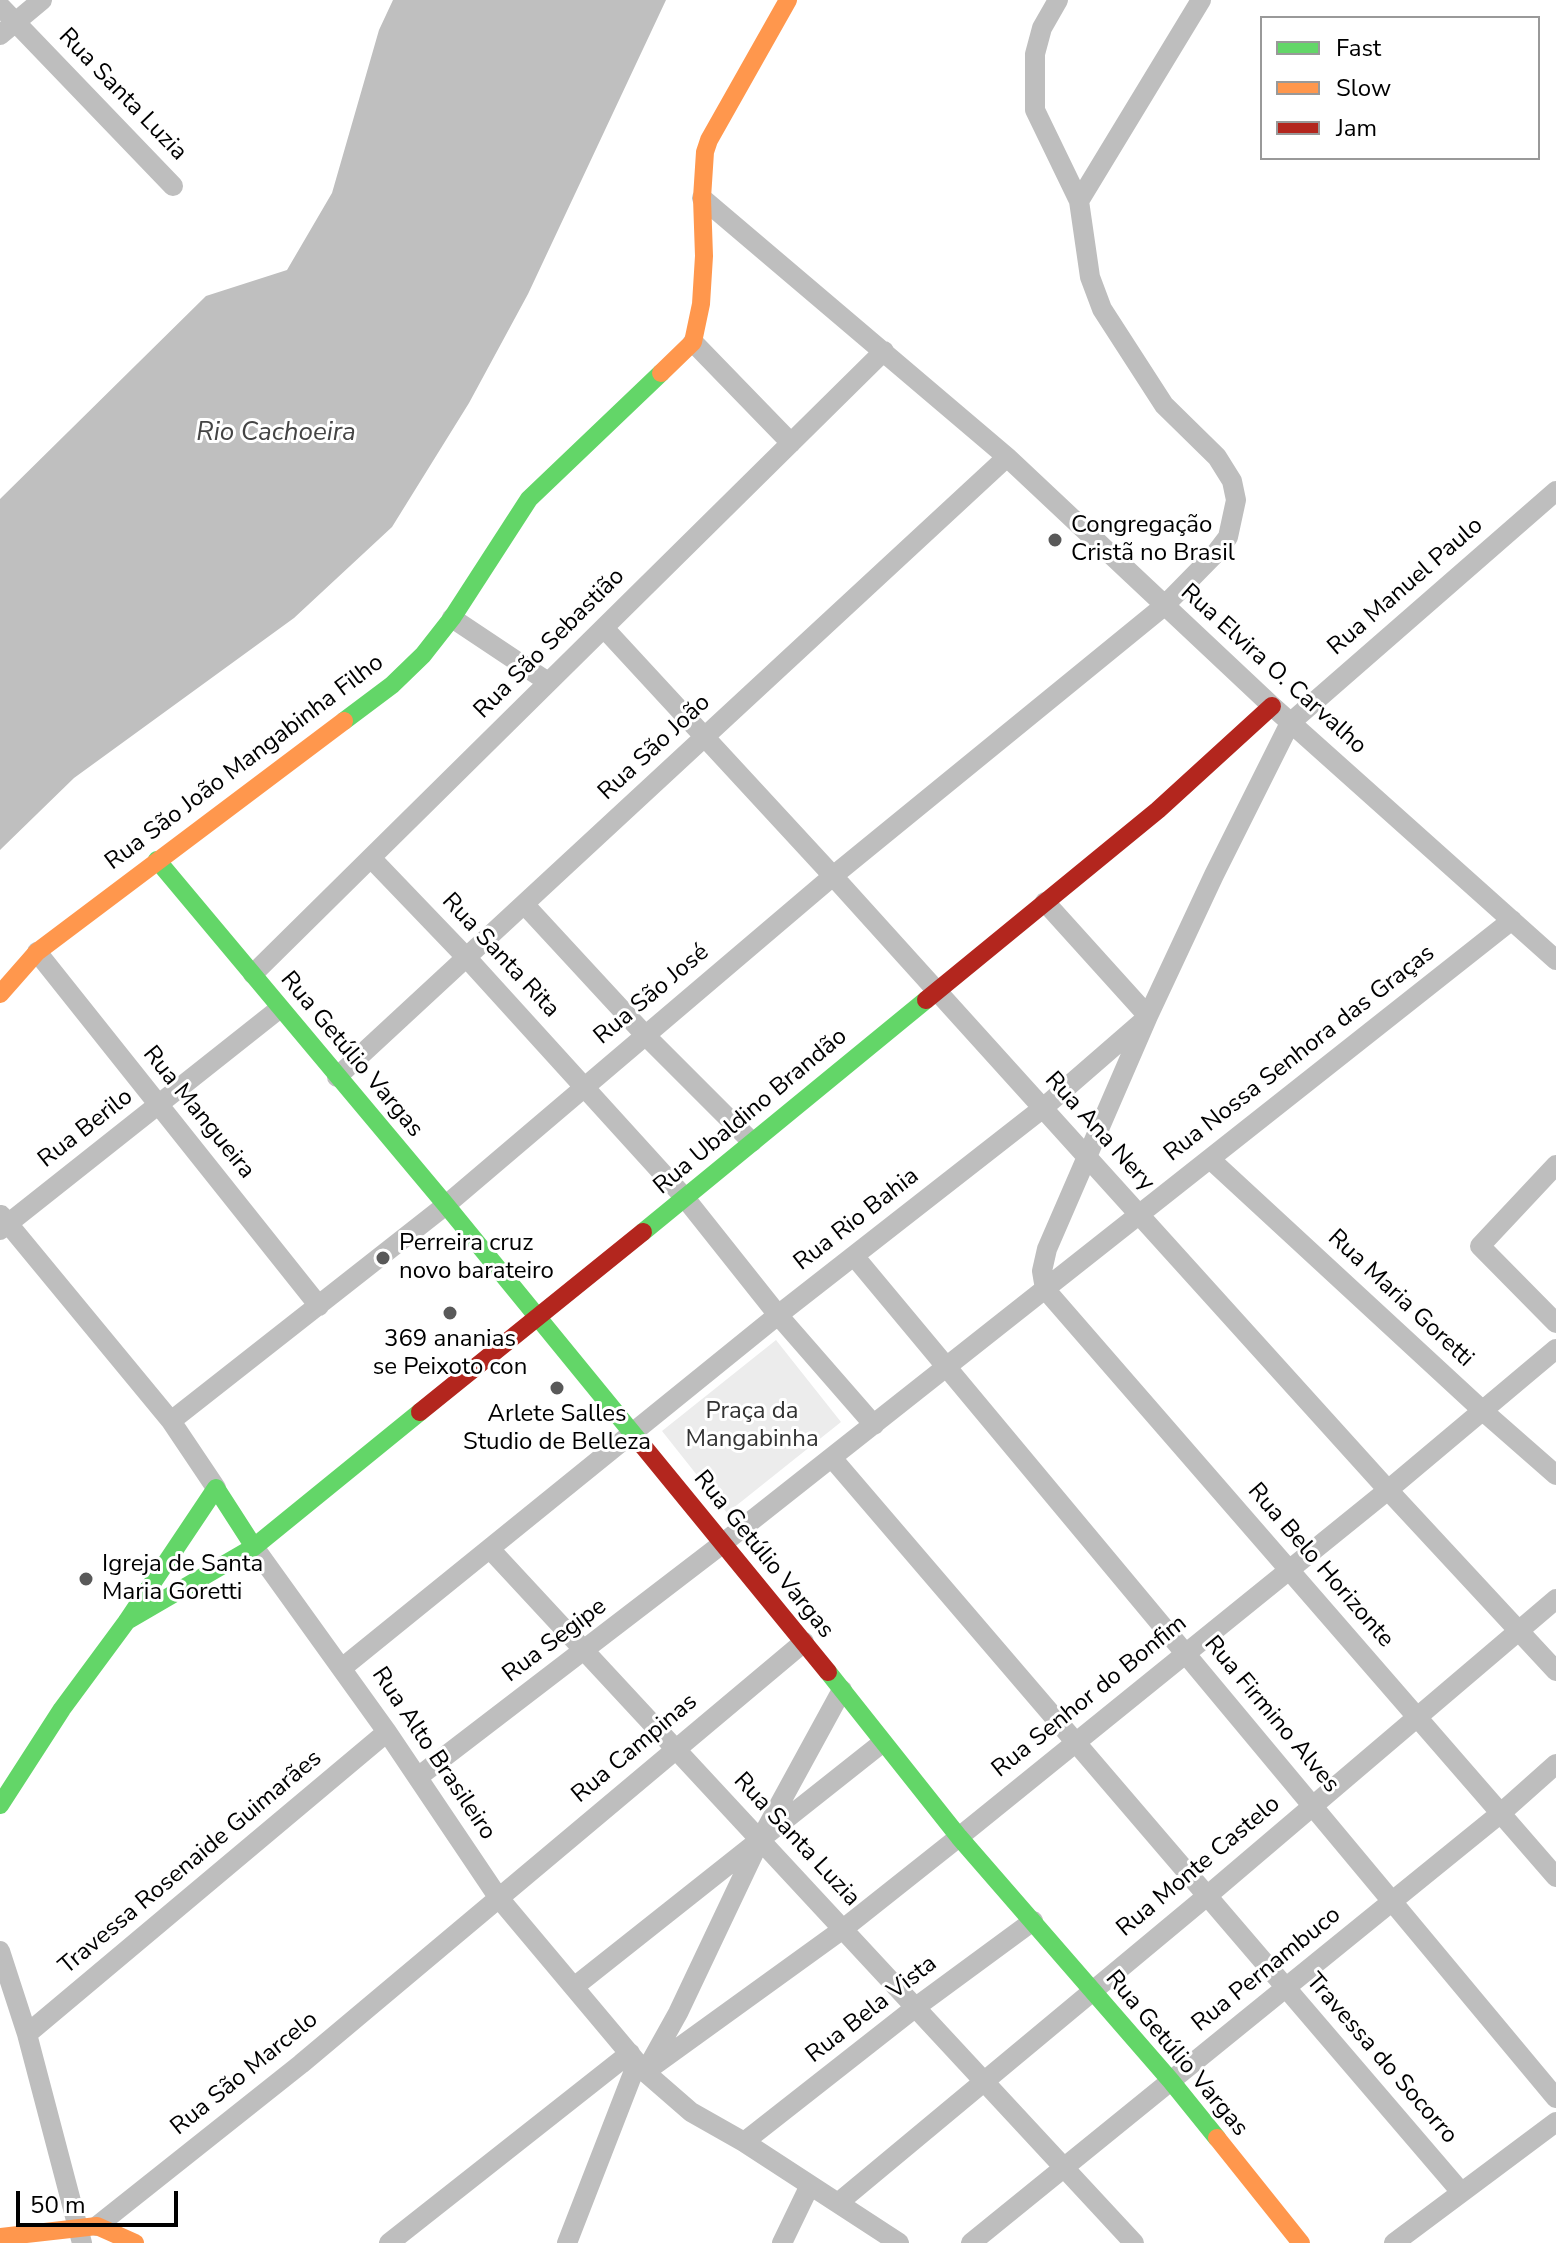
<!DOCTYPE html>
<html>
<head>
<meta charset="utf-8">
<style>
	body { margin:0 }
	#map { position:relative; width:1556px; height:2243px; overflow:hidden; background:#fff; font-family:"Nunito Sans",sans-serif }
	canvas { display:block }
	.legend { position:absolute; left:1260px; top:16px; width:280px; height:144px; box-sizing:border-box; background:#fff; border:2px solid #999; margin:0; padding:10px 14px; list-style:none; font-size:24px; color:#000 }
	.legend li { display:flex; align-items:center; gap:16px; height:40px }
	.legend b { width:40px; border:2px solid #999 }
	.scale { position:absolute; left:16px; top:2191px; width:162px; height:36px; box-sizing:border-box; border:4px solid #000; border-top:0; padding-left:10px; font-size:24px; line-height:28px; white-space:nowrap; color:#000; -webkit-text-stroke:6px #fff; paint-order:stroke }
</style>
</head>
<body>
<div id="map">
<canvas width="1556" height="2243"></canvas>
<ul class="legend">
<li><b style="height:10px;background:#63d668"></b>Fast</li>
<li><b style="height:10px;background:#ff974d"></b>Slow</li>
<li><b style="height:10px;background:#b3261e"></b>Jam</li>
</ul>
<div class="scale">50 m</div>
</div>
<script>
const ctx = document.querySelector('canvas').getContext('2d');
ctx.lineJoin = 'round';
function paint(path, color) {
  ctx.fillStyle = color;
  ctx.fill(path, 'evenodd');
}
function poly(rows) {
  const path = new Path2D();
  for (const r of rows) {
    path.moveTo(r[0], r[1]);
    for (let i = 2; i < r.length; i += 2) path.lineTo(r[i], r[i + 1]);
  }
  return path;
}
function trace(path, color, width, dash) {
  ctx.strokeStyle = color;
  ctx.lineWidth = width;
  ctx.lineCap = dash ? 'butt' : 'round';
  ctx.setLineDash(dash || []);
  ctx.stroke(path);
}
function label(font, color, halo, rows, align = 'center') {
  ctx.font = font + ' "Nunito Sans",sans-serif';
  ctx.lineWidth = 6;
  ctx.setLineDash([]);
  ctx.textBaseline = 'middle';
  ctx.strokeStyle = halo;
  ctx.fillStyle = color;
  for (const [text, x, y, turn = 0] of rows) {
    ctx.save();
    ctx.translate(x, y);
    ctx.rotate((+turn || 0) * Math.PI / 180);
    ctx.textAlign = isNaN(turn) ? turn : align;
    if (halo) ctx.strokeText(text, 0, 0);
    ctx.fillText(text, 0, 0);
    ctx.restore();
  }
}
const green = poly([
	[776,1340,841,1422,727,1513,662,1431]
]);
const water = poly([
	[393,0,666,0,528,294,469,403,392,527,294,618,74,778,0,850,0,499,206,296,287,270,332,193,379,30]
]);
const street = poly([
	[0,6,173,186],
	[0,35,42,0],
	[702,198,1007,457,1272,706,1556,960],
	[1079,201,1201,0],
	[693,342,791,443],
	[1556,491,1290,723,1214,875,1148,1016,1047,1249,1042,1271,1045,1289,1556,1877],
	[452,618,548,682],
	[604,628,833,876,1388,1490,1556,1671],
	[371,858,466,957,685,1198,778,1315,874,1425],
	[1045,902,1148,1016],
	[524,904,646,1036,752,1142],
	[37,952,319,1306],
	[253,974,884,351],
	[337,1077,1007,457],
	[1210,1159,1483,1411,1556,1475],
	[1556,1165,1480,1246,1556,1323],
	[1,1215,171,1421,216,1488],
	[0,1230,279,1009],
	[854,1256,1556,2098],
	[171,1421,446,1205,833,876,1164,606,1215,554,1228,537,1236,500,1232,481,1217,457,1164,405,1102,309,1090,277,1079,201,1035,110,1035,54,1042,28,1058,0],
	[832,1458,1461,2192],
	[254,1547,387,1732,498,1897,645,2072,691,2112,744,2142,899,2243],
	[490,1549,1134,2243],
	[342,1668,778,1315,1043,1108,1142,1022],
	[418,1777,722,1544,1512,920],
	[0,1951,27,2034,82,2243],
	[574,1987,882,1743],
	[27,2034,387,1732],
	[649,2065,678,2013,760,1840,842,1690],
	[645,2072,843,1929,959,1837,1388,1490,1556,1349],
	[744,2142,916,2007,1033,1921],
	[838,2203,1207,1896,1556,1599],
	[97,2226,301,2064,804,1642],
	[389,2243,630,2053],
	[567,2243,637,2063],
	[782,2243,810,2185],
	[971,2243,1501,1813,1556,1764],
	[1394,2243,1556,2122]
]);
const fast = poly([
	[344,721,392,685,423,655,452,618,529,499,661,373],
	[157,860,446,1205,643,1446],
	[643,1232,926,1000],
	[127,1621,254,1547,420,1412],
	[828,1672,959,1837,1171,2081,1217,2138],
	[0,1805,62,1709,127,1621,216,1488,254,1547]
]);
const slow = poly([
	[661,373,693,342,701,304,704,256,702,198,705,152,709,140,788,0],
	[0,994,37,952,344,721],
	[1217,2138,1301,2243],
	[0,2237,97,2226,135,2243]
]);
const jam = poly([
	[926,1000,1158,810,1272,706],
	[420,1412,643,1232],
	[643,1446,828,1672]
]);
const markers = [
	[1055,540,8,"#595959"],
	[383,1258,8,"#595959"],
	[450,1313,8,"#595959"],
	[557,1388,8,"#595959"],
	[86,1579,8,"#595959"]
];
const streetNames = [
	["Rua Santa Luzia",122,95,46],
	["Rua Manuel Paulo",1406,587,-41],
	["Rua São Sebastião",550,644,-45],
	["Rua Elvira O. Carvalho",1273,670,42],
	["Rua São João",655,748,-43],
	["Rua São João Mangabinha Filho",245,763,-37],
	["Rua Santa Rita",500,956,47],
	["Rua São José",652,995,-40],
	["Rua Nossa Senhora das Graças",1300,1054,-38],
	["Rua Getúlio Vargas",351,1055,50],
	["Rua Ubaldino Brandão",751,1112,-40],
	["Rua Mangueira",198,1113,51],
	["Rua Berilo",86,1129,-38],
	["Rua Ana Nery",1099,1132,48],
	["Rua Rio Bahia",857,1220,-38],
	["Rua Maria Goretti",1400,1299,43],
	["Rua Getúlio Vargas",763,1555,51],
	["Rua Belo Horizonte",1320,1566,49],
	["Rua Segipe",555,1641,-37],
	["Rua Senhor do Bonfim",1090,1697,-39],
	["Rua Firmino Alves",1271,1715,50],
	["Rua Campinas",635,1749,-40],
	["Rua Alto Brasileiro",433,1754,56],
	["Rua Santa Luzia",796,1840,47],
	["Travessa Rosenaide Guimarães",191,1863,-40],
	["Rua Monte Castelo",1199,1867,-40],
	["Rua Pernambuco",1267,1970,-39],
	["Rua Bela Vista",872,2010,-38],
	["Rua Getúlio Vargas",1176,2054,50],
	["Travessa do Socorro",1381,2059,49],
	["Rua São Marcelo",245,2074,-39]
];
const poiNames = [
	["Congregação",1071,526],
	["Cristã no Brasil",1071,554],
	["Perreira cruz",399,1244],
	["novo barateiro",399,1272],
	["369 ananias",450,1340,"center"],
	["se Peixoto con",450,1368,"center"],
	["Arlete Salles",557,1415,"center"],
	["Studio de Belleza",557,1443,"center"],
	["Igreja de Santa",102,1565],
	["Maria Goretti",102,1593]
];
const parkNames = [
	["Praça da",752,1412],
	["Mangabinha",752,1440]
];
const waterNames = [
	["Rio Cachoeira",276,434]
];
paint(green, '#ececec');
paint(water, '#bfbfbf');
trace(street, '#bebebe', 20);
trace(fast, '#63d668', 18);
trace(slow, '#ff974d', 18);
trace(jam, '#b3261e', 18);
for (const [x, y, r, color] of markers) {
  const dot = new Path2D();
  dot.arc(x, y, r, 0, 2 * Math.PI);
  ctx.fillStyle = color;
  ctx.fill(dot);
  trace(dot, '#fff', 3);
}
label('24px', '#000', '#fff', streetNames);
label('24px', '#000', '#fff', poiNames, 'left');
label('24px', '#333', '#fff', parkNames);
label('italic 26px', '#444', '#fff', waterNames);
</script>
</body>
</html>
